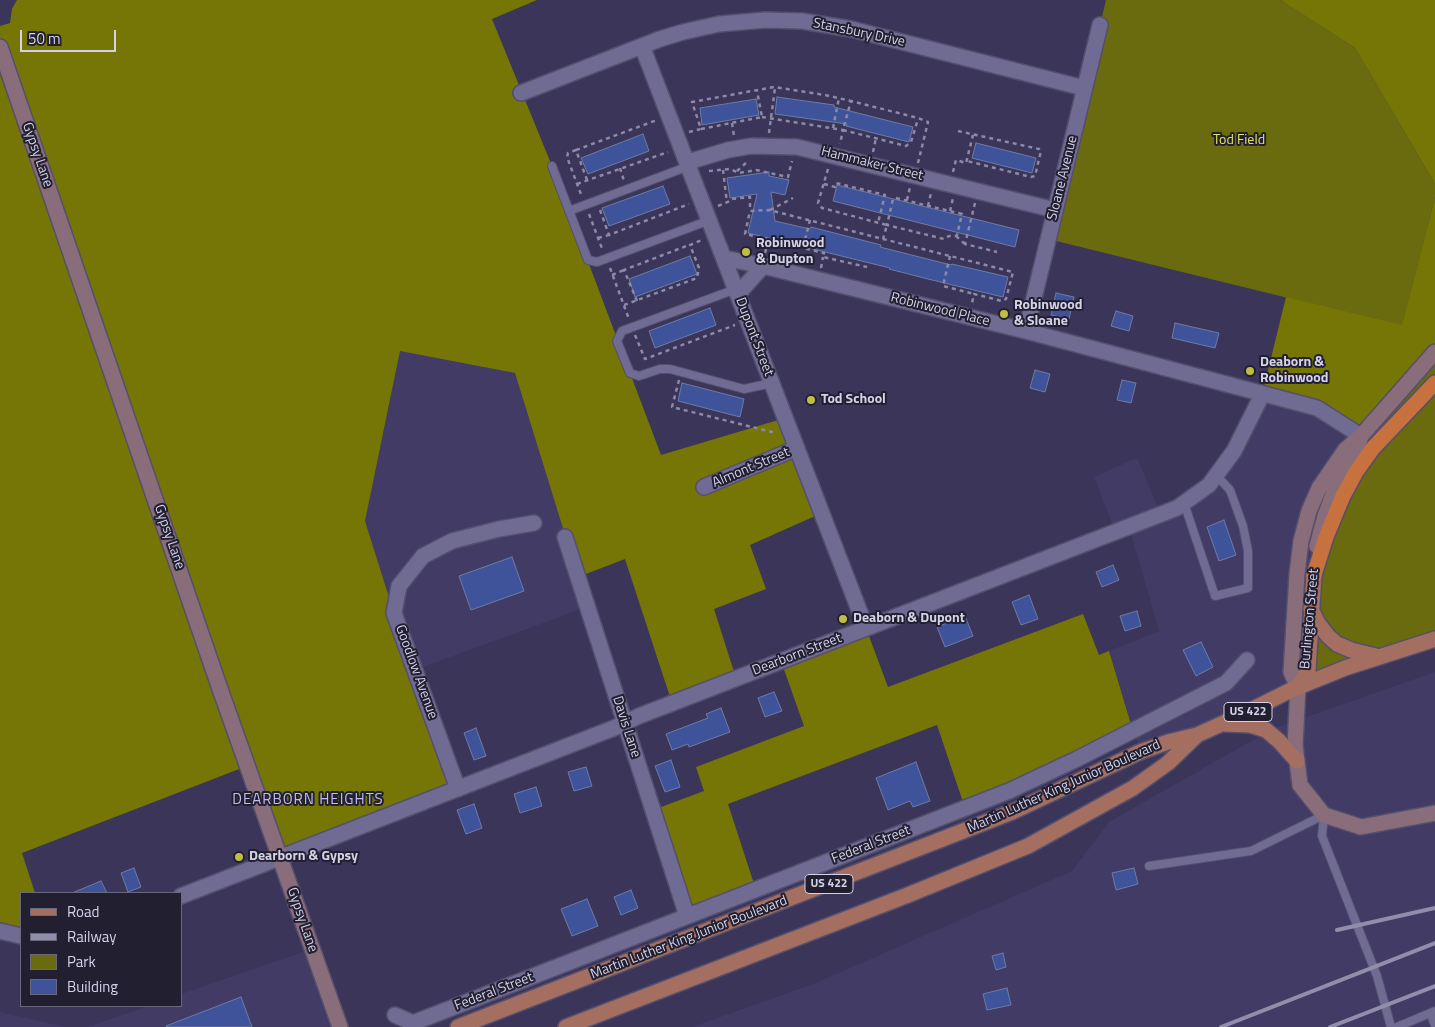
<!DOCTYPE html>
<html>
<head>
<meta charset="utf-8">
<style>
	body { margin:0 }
	#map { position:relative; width:1435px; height:1027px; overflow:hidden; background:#3a3559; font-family:"Titillium Web",sans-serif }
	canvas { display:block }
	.legend { position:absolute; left:20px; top:892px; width:162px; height:115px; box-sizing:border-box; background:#211f30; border:1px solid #69677a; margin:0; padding:6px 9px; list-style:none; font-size:15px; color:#d4d2e9 }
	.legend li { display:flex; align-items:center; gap:10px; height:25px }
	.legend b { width:25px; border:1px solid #69677a }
	.scale { position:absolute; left:20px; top:30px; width:96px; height:22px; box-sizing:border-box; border:2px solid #d4d2e9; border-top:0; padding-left:6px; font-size:15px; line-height:18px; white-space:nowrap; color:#d4d2e9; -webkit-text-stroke:4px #211f30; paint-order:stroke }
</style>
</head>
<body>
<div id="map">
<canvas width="1435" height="1027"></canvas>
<ul class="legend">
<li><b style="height:6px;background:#a46f60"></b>Road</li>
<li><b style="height:6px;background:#918eab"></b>Railway</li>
<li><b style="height:14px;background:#6a6a0e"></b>Park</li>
<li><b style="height:14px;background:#3f539a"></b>Building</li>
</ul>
<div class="scale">50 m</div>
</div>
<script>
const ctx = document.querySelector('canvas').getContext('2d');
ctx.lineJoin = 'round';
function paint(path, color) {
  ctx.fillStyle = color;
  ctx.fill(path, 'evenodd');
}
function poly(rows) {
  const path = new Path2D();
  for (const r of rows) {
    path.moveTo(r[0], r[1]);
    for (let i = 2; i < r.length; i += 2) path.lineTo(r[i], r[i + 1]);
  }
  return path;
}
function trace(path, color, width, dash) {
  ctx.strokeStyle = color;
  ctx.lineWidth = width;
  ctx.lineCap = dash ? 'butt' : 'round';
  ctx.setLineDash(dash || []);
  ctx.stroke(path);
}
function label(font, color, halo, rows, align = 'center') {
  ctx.font = font + ' "Titillium Web",sans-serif';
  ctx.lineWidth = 4;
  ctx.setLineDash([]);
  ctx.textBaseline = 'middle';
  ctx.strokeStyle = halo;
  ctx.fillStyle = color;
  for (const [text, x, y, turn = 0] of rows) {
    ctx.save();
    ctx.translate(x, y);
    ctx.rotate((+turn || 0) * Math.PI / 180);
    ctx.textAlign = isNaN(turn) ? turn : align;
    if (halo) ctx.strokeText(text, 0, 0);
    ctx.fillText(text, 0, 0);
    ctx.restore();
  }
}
const built = poly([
	[400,351,515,373,587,607,415,670,394,613,365,521],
	[1262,395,1317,408,1361,436,1298,687,1140,752,1109,651,1159,631,1129,527,1115,532,1094,477,1137,458,1161,514,1209,485],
	[1435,672,1435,1027,692,1027,813,984,1072,871,1109,822,1272,729],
	[312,949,340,1027,88,1027,148,1006,181,1006,181,994],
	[0,1012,65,1027,0,1027]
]);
const green = poly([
	[1106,0,1280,0,1355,48,1435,184,1435,197,1402,326,1048,239],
	[1435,352,1435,639,1298,687,1314,575,1355,456]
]);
const forest = poly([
	[17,0,537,0,492,19,552,166,661,455,785,418,822,513,750,545,766,589,714,609,736,678,672,703,625,559,578,577,515,373,400,351,365,521,394,613,458,789,280,858,247,766,22,853,35,893,21,893,21,936,0,931,0,26,10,23,12,9],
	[1280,0,1435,0,1435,184,1355,48],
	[1435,197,1435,352,1361,436,1316,408,1262,395,1286,297,1402,325],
	[1083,614,1099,655,1109,651,1133,731,965,808,937,725,728,804,756,890,687,916,653,810,704,791,696,767,804,726,781,661,866,628,888,687]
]);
const building = poly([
	[777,97,834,105,834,107,913,127,909,142,846,126,847,124,775,114,777,97],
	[756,99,759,115,702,125,700,108,756,99],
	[643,134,649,151,588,174,581,158,643,134],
	[976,143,1036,158,1032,173,972,158,976,143],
	[769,172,769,176,789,180,785,195,771,192,775,221,810,229,811,227,881,245,880,247,951,265,952,264,1008,277,1003,297,932,280,889,269,890,268,748,233,757,194,730,198,727,178,769,172],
	[837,185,1019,230,1015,247,833,201,837,185],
	[663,186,670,204,609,226,602,208,663,186],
	[690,256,697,274,635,297,629,279,690,256],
	[1056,293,1074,297,1069,319,1051,315,1056,293],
	[710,308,716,325,655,348,649,331,710,308],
	[1116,311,1133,316,1129,331,1111,326,1116,311],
	[1175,323,1219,333,1215,348,1172,338,1175,323],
	[1035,370,1050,374,1045,392,1030,388,1035,370],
	[1122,380,1136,383,1131,403,1117,400,1122,380],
	[682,383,744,399,740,417,678,401,682,383],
	[1224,520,1236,555,1219,561,1207,527,1224,520],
	[512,557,524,591,471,610,459,576,512,557],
	[1113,565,1119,580,1102,587,1096,572,1113,565],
	[1029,595,1038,619,1021,625,1012,602,1029,595],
	[1137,611,1141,626,1125,631,1120,616,1137,611],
	[965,616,973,636,945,647,937,627,965,616],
	[1201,642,1213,667,1196,676,1183,650,1201,642],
	[774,692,782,711,765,717,758,698,774,692],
	[721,708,730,732,689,747,688,744,672,750,666,734,708,718,706,714,721,708],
	[476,728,486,756,474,760,464,733,476,728],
	[671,760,680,787,665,792,655,766,671,760],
	[916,762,930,801,913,807,910,801,888,810,876,778,916,762],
	[586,767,592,786,574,791,568,772,586,767],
	[536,787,542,806,520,813,514,794,536,787],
	[474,804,482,828,466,834,457,810,474,804],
	[134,868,141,887,128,892,121,873,134,868],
	[1134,868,1138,884,1116,890,1112,873,1134,868],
	[101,881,107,893,72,893,101,881],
	[631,890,638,908,621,915,614,897,631,890],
	[587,899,598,926,572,936,561,909,587,899],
	[1003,953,1006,967,996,970,992,956,1003,953],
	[1007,988,1011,1005,987,1010,983,994,1007,988],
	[241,997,252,1027,167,1027,166,1026,241,997]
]);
const path = poly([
	[762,117,843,130,840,144],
	[732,123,734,136],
	[833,128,839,98],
	[701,129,762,117,757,91],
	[958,131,1039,149,1041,151,1035,176,1031,177,967,161],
	[689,132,701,129,692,102,774,87,825,95,851,101],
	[769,133,775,88],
	[576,150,568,153,567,157,582,197],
	[873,152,876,138],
	[918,163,928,122,918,118,851,101,843,130,906,146,911,142,918,119],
	[620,168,624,181],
	[828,169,818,203,820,205,822,208,887,225,883,239],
	[723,170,727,203],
	[709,171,730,169,739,173,756,170,788,177,792,161],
	[737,171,747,162],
	[953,172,956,160,966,163,973,135],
	[587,180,576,150,657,120],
	[577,184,668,152],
	[824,184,835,187,836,183,885,195,878,223],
	[896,198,962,214,957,235,955,236,949,236,944,239,887,225,893,199,896,198],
	[907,200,910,187],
	[975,203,965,244,997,252],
	[718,206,730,201,732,199,750,197,750,211],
	[928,206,931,193],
	[600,210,609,235,689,204],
	[770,210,793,198],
	[950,211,953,198],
	[589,214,603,251],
	[810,220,803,248,824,253,823,257,867,267],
	[956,236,965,244],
	[598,238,609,235],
	[784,243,745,234,750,211,769,210,1013,272,1006,299,1002,301,974,294,972,303],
	[765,253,769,239],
	[950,256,943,286,974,294],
	[610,268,629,319],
	[821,268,823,257],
	[612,275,624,270],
	[637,301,624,270,689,245],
	[624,305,697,278,699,268,690,245,702,240],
	[635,335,645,359,735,325],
	[679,380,672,407,776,433]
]);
const lane = poly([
	[552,166,588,260,597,262,710,220],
	[569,211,689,166],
	[736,289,622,331,617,341,630,373,639,376,660,369,670,369,744,389,772,383],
	[1184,503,1215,596,1248,588,1248,551,1243,526,1230,490,1216,475],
	[1324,815,1322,836,1377,976,1391,1027],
	[1149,866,1251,851,1324,815],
	[1430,1013,1435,1025],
	[1397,1027,1435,1011]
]);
const street = poly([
	[642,46,866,628],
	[521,93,660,39,683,32,719,24,765,20,802,21,851,29,1084,88],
	[688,162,728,150,751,146,797,147,1055,210],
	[724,258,763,266,1026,331,1317,408,1361,436],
	[738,294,763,266],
	[1026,331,1100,25],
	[704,487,797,448],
	[565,537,687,916],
	[458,789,394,613,399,586,423,556,452,541,499,529,534,523],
	[181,896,614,728,639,716,1177,508,1209,485,1234,451,1262,395],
	[0,931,21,936],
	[395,1015,413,1023,1009,791,1077,759,1226,683,1247,660]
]);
const secondary = poly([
	[0,47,220,689,340,1027],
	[1435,352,1361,436,1345,450,1319,488,1309,511,1301,541,1297,574,1291,672,1298,687,1295,745,1300,785,1324,815,1361,827,1435,813],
	[1317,546,1325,516,1335,489,1355,456,1361,436]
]);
const primary = poly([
	[1311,609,1318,623,1328,636,1337,644,1351,650,1380,657],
	[1298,687,1308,671,1314,575],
	[1225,724,1250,725,1266,730,1279,741,1297,761],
	[458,1027,1012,812,1140,752,1168,742,1197,735,1239,716,1291,690,1345,668,1435,639],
	[566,1027,908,895,1028,846,1133,788,1168,763,1196,736]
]);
const highway = poly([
	[1314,575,1326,537,1343,496,1356,472,1373,448,1435,383]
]);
const rail = poly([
	[1337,930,1435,908],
	[1221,1027,1435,943],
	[1330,1027,1435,986]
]);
const markers = [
	[746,252,5,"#bebf42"],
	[1004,314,5,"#bebf42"],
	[1250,371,5,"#bebf42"],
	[811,400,5,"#bebf42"],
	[843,619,5,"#bebf42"],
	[239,857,5,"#bebf42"]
];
const shields = [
	[1248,712,48],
	[829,884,48]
];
const shieldNames = [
	["US 422",1248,712],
	["US 422",829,884]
];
const streetNames = [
	["Stansbury Drive",859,33,12],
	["Gypsy Lane",37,155,71],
	["Hammaker Street",872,164,14],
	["Sloane Avenue",1063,178,-76],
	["Robinwood Place",940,310,14],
	["Dupont Street",754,337,69],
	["Almont Street",751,468,-23],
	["Gypsy Lane",169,537,71],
	["Burlington Street",1310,619,-85],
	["Dearborn Street",797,655,-21],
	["Goodlow Avenue",416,672,70],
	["Davis Lane",626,727,72],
	["Martin Luther King Junior Boulevard",1064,787,-24],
	["Federal Street",871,845,-21],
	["Gypsy Lane",302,920,71],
	["Martin Luther King Junior Boulevard",689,938,-21],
	["Federal Street",494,992,-21]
];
const parkNames = [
	["Tod Field",1239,141]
];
const poiNames = [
	["Robinwood",756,244],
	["& Dupton",756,260],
	["Robinwood",1014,306],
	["& Sloane",1014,322],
	["Deaborn &",1260,363],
	["Robinwood",1260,379],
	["Tod School",821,400],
	["Deaborn & Dupont",853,619],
	["Dearborn & Gypsy",249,857]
];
const neighbourhoodNames = [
	["DEARBORN HEIGHTS",308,800]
];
paint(built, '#413b66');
paint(green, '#6a6a0e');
paint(forest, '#767606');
paint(building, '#3f539a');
trace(building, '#6e7ca3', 1);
trace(lane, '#544f6d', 10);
trace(street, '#544f6d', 18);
trace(secondary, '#544f6d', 18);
trace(primary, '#544f6d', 18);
trace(highway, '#544f6d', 18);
trace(path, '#8d8aa7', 2.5, [4, 4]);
trace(lane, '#706b93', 8);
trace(street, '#706b93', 15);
trace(secondary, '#8a6d7a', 15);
trace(primary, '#a46f60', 15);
trace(highway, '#c6713e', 15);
trace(rail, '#918eab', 4);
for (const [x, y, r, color] of markers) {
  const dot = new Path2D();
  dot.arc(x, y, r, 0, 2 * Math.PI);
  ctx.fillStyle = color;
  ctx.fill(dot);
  trace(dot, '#211f30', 2);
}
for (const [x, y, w] of shields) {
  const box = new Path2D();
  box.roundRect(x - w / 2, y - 9.5, w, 19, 4);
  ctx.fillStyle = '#211f30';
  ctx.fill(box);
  trace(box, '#d4d2e9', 1);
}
label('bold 12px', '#d4d2e9', null, shieldNames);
label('14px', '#d4d2e9', '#211f30', streetNames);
label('14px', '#e2e366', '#211f30', parkNames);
label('bold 14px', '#d4d2e9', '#211f30', poiNames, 'left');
ctx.letterSpacing = '1px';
label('15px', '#c2bdea', '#211f30', neighbourhoodNames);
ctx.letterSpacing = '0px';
</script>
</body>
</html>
